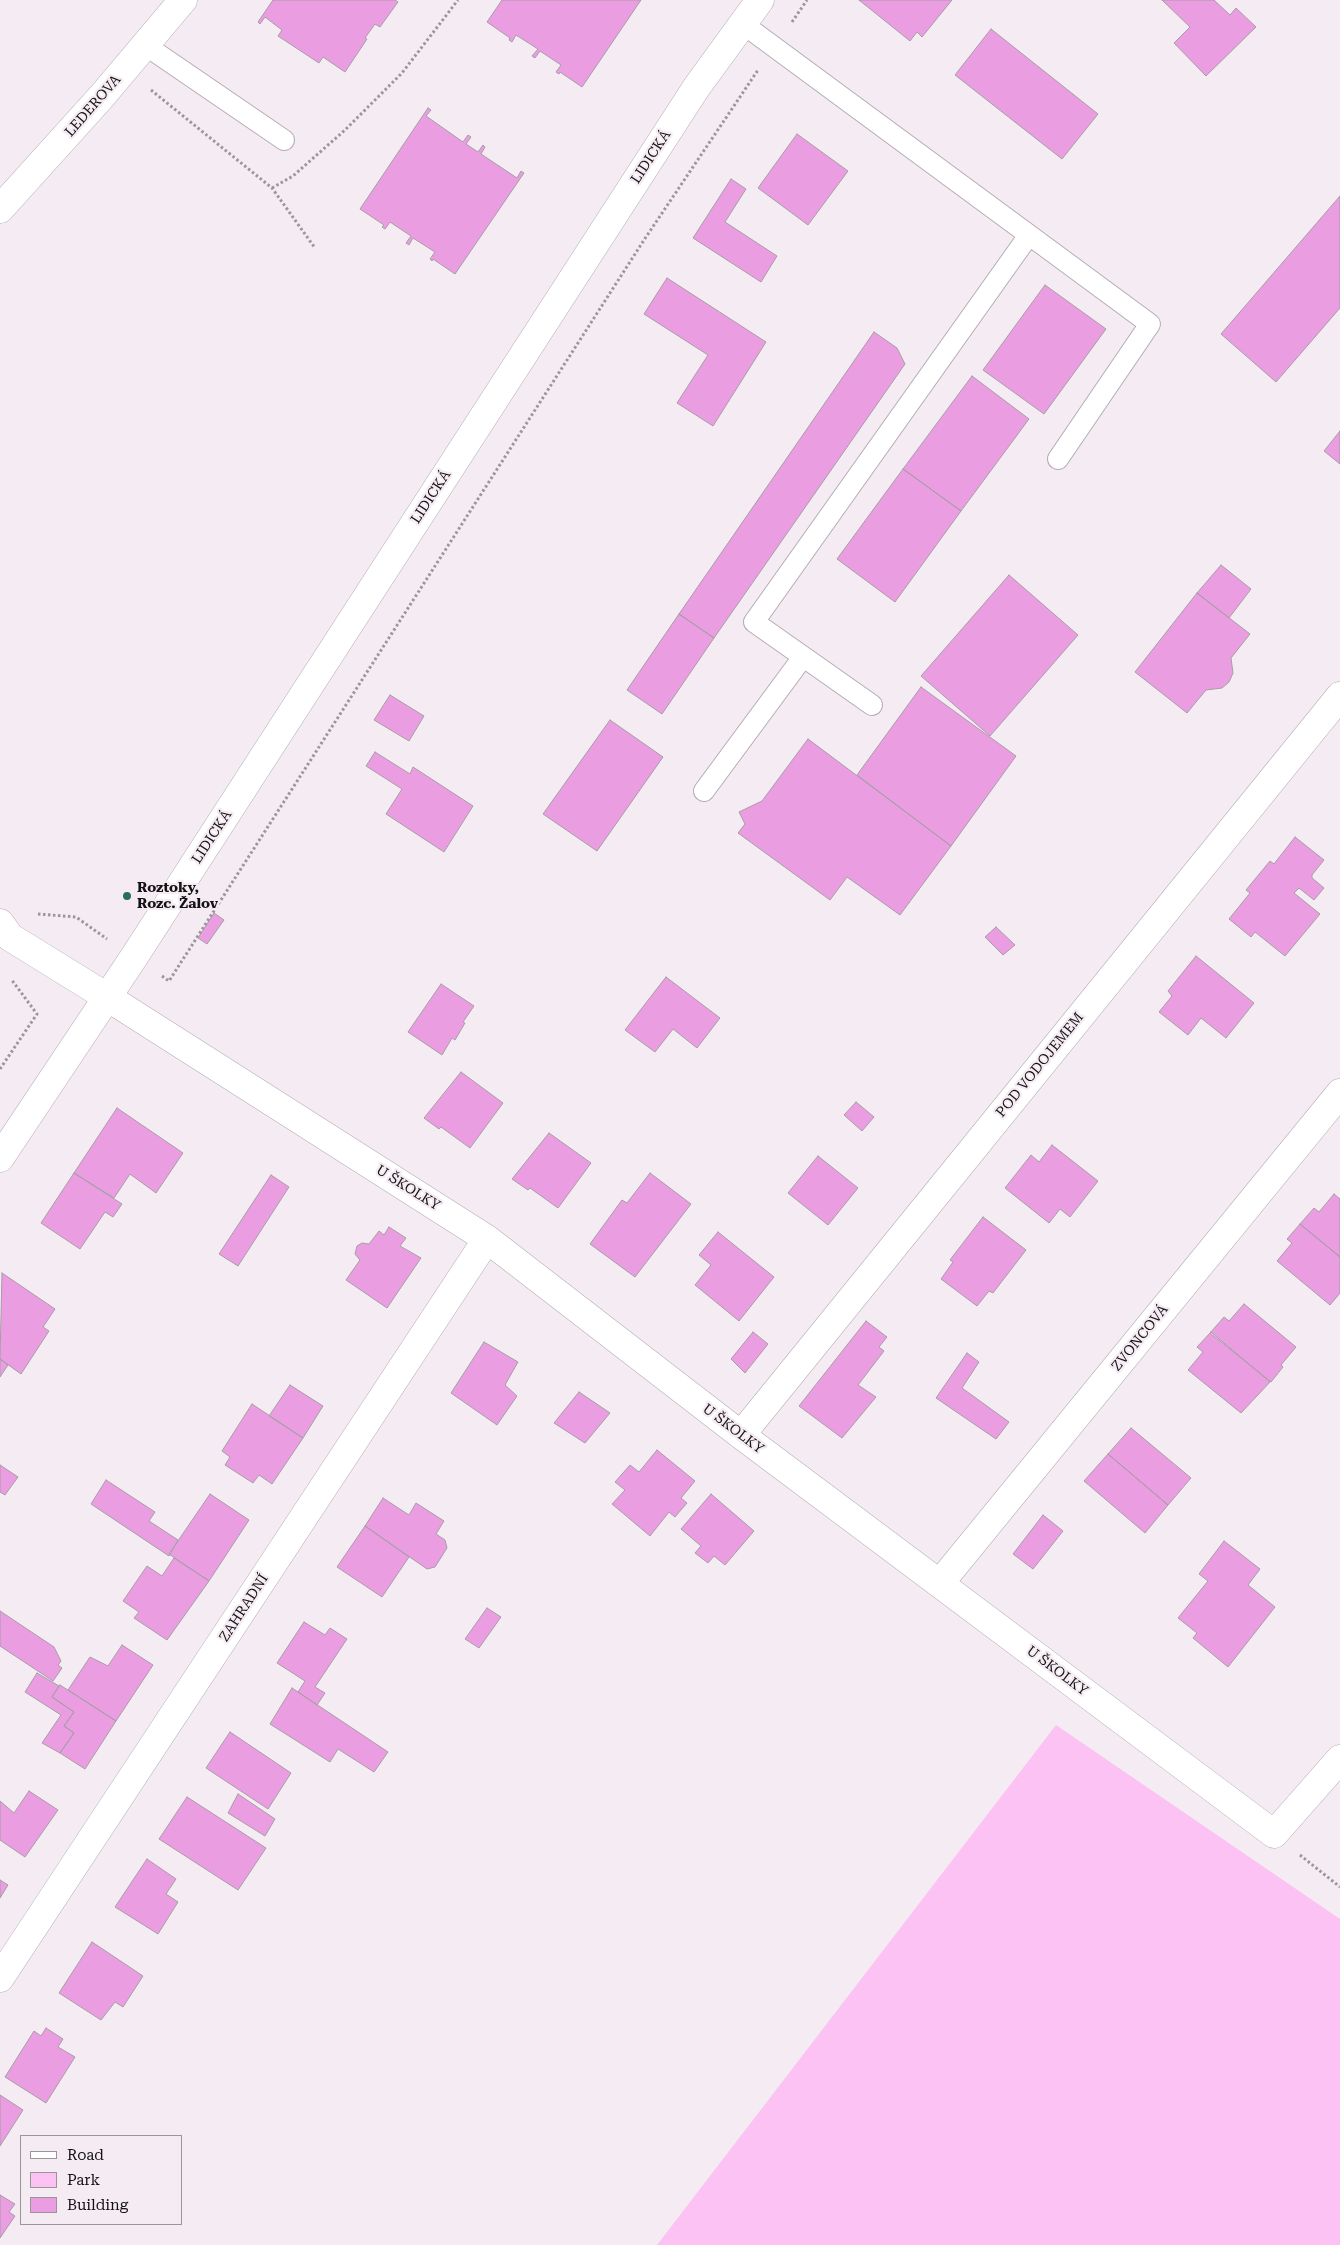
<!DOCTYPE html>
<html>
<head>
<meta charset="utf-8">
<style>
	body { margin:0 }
	#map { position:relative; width:1340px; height:2245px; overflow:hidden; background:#f5ecf3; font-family:"Roboto Serif",serif }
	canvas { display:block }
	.legend { position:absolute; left:20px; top:2135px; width:162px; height:90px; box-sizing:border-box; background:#f5ecf3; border:1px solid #9b959a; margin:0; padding:6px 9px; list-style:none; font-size:15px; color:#151214 }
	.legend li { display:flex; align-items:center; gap:10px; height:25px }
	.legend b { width:25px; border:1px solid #9b959a }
</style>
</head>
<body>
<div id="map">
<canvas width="1340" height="2245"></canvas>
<ul class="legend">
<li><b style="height:6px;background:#fff"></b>Road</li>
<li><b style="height:14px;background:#fbc2f3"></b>Park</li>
<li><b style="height:14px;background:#eb9de2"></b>Building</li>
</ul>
</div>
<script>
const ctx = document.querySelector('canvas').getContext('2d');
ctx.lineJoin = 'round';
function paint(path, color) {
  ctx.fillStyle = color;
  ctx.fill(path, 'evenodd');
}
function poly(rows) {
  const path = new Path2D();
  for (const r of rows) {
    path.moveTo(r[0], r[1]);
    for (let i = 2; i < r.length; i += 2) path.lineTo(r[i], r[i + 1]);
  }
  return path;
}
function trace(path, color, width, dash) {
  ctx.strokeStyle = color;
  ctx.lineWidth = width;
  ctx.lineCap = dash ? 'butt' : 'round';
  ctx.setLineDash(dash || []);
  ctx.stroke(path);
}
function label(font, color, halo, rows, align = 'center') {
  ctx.font = font + ' "Roboto Serif",serif';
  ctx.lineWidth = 4.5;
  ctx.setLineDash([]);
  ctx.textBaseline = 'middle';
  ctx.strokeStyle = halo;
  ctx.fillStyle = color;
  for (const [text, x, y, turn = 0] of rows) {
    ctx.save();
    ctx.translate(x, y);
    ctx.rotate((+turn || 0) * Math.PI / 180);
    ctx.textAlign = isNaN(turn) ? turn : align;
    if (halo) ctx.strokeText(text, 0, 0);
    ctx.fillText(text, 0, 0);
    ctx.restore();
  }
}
const green = poly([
	[1056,1725,1340,1919,1340,2245,657,2245]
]);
const building = poly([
	[273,0,395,0,398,2,380,27,375,24,365,38,367,39,345,72,323,57,319,63,278,36,282,30,265,17,260,24,258,22,273,0],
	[502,0,641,0,582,87,560,72,559,74,556,72,561,65,540,51,535,58,532,56,538,49,516,35,512,42,509,40,510,38,487,22,502,0],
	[859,0,952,0,922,37,917,32,910,41,859,0],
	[1162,0,1214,0,1230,15,1236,8,1256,27,1206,76,1174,43,1190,27,1162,0],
	[991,29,1098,114,1062,159,955,75,991,29],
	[428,108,431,110,426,116,463,142,468,135,471,137,466,144,478,152,483,145,485,147,481,154,517,178,521,171,524,173,455,274,433,259,432,261,430,259,435,252,413,238,409,245,406,243,411,236,390,222,385,229,382,227,384,225,360,209,428,108],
	[797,134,848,171,808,225,758,188,797,134],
	[731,179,746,189,725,222,777,256,761,282,693,238,731,179],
	[1340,196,1340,308,1276,382,1221,334,1340,196],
	[667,278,766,342,713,426,677,403,708,355,644,314,667,278],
	[1045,285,1106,329,1044,414,983,370,1045,285],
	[874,332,897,348,905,364,714,638,679,614,874,332],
	[972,376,1029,419,961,511,903,469,972,376],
	[1340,431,1340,464,1324,451,1340,431],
	[903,469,961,511,895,602,837,559,903,469],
	[1221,565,1251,589,1229,618,1197,593,1221,565],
	[1009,575,1078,635,990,736,921,676,1009,575],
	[1197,593,1250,634,1231,658,1233,673,1229,682,1222,688,1206,690,1187,713,1135,672,1197,593],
	[679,614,714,638,662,714,627,690,679,614],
	[921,687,1016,756,951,846,857,775,921,687],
	[390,695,424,716,409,741,374,720,390,695],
	[610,720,663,757,597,851,543,814,610,720],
	[808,739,951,846,900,915,847,877,830,900,738,833,745,824,739,812,762,801,808,739],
	[375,752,410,774,413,767,473,806,444,852,386,814,402,789,366,766,375,752],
	[1295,837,1324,860,1312,875,1312,878,1324,888,1314,900,1299,888,1294,893,1320,914,1285,956,1255,932,1251,937,1229,919,1250,893,1246,890,1270,861,1274,864,1295,837],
	[214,913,224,920,207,944,198,938,214,913],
	[996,927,1015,945,1003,955,985,937,996,927],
	[1196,956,1254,1003,1226,1038,1201,1018,1188,1035,1159,1012,1172,996,1168,991,1196,956],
	[666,977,720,1018,697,1048,673,1029,655,1052,625,1030,666,977],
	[441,984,474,1006,463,1022,465,1023,455,1040,452,1038,442,1055,408,1032,441,984],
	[461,1072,503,1103,470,1148,441,1127,439,1129,424,1118,461,1072],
	[856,1102,874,1117,862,1131,844,1115,856,1102],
	[117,1108,183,1153,156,1193,130,1174,114,1198,74,1173,117,1108],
	[549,1133,591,1163,558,1208,530,1188,528,1190,512,1179,549,1133],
	[1052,1145,1098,1181,1070,1217,1060,1209,1049,1223,1005,1188,1031,1155,1039,1162,1052,1145],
	[818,1156,858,1188,828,1225,788,1193,818,1156],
	[74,1173,122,1204,113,1217,105,1212,80,1249,41,1223,74,1173],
	[650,1173,691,1204,635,1277,590,1244,622,1200,627,1203,650,1173],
	[271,1175,289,1187,238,1266,219,1254,271,1175],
	[1334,1194,1340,1199,1340,1257,1300,1224,1314,1208,1319,1212,1334,1194],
	[983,1217,1026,1250,993,1293,989,1291,977,1306,941,1279,953,1262,950,1260,983,1217],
	[1300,1224,1340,1257,1340,1293,1330,1305,1277,1261,1292,1243,1287,1239,1300,1224],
	[389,1227,406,1238,400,1246,421,1258,387,1308,346,1280,360,1260,355,1254,357,1246,362,1243,369,1244,379,1231,384,1235,389,1227],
	[718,1232,774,1277,739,1321,695,1285,711,1265,699,1255,718,1232],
	[2,1273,55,1309,43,1327,49,1331,21,1374,0,1359,2,1273],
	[1244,1304,1296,1347,1281,1365,1283,1367,1271,1382,1210,1333,1224,1317,1229,1321,1244,1304],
	[866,1321,887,1337,879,1347,884,1351,858,1385,876,1397,842,1438,799,1406,866,1321],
	[753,1332,768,1344,745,1373,731,1359,753,1332],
	[1211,1332,1270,1382,1241,1413,1188,1370,1203,1352,1197,1347,1211,1332],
	[484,1342,518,1362,505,1385,517,1396,497,1425,451,1393,484,1342],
	[967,1353,979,1362,962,1388,1009,1422,996,1439,936,1398,967,1353],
	[0,1359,8,1365,0,1377,0,1359],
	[290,1385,323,1406,303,1438,269,1416,290,1385],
	[579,1392,610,1413,585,1443,554,1423,579,1392],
	[252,1404,303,1438,272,1484,259,1475,253,1483,225,1465,230,1457,222,1451,252,1404],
	[1131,1428,1191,1478,1168,1505,1108,1454,1131,1428],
	[657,1450,695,1481,681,1498,687,1503,675,1517,669,1512,650,1536,612,1504,625,1490,615,1482,630,1465,639,1472,657,1450],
	[1108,1454,1168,1505,1145,1533,1084,1481,1108,1454],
	[0,1465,18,1477,5,1495,0,1492,0,1465],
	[106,1480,155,1512,149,1521,178,1540,169,1556,91,1504,106,1480],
	[210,1494,249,1520,209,1581,169,1554,210,1494],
	[711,1494,754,1531,725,1565,714,1556,708,1563,695,1553,701,1546,681,1529,711,1494],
	[383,1498,409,1515,416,1503,444,1521,436,1534,445,1540,447,1548,435,1567,427,1569,365,1526,383,1498],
	[1043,1515,1063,1531,1033,1569,1013,1554,1043,1515],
	[365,1526,409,1557,382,1597,337,1567,365,1526],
	[1224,1541,1260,1569,1248,1585,1275,1607,1228,1667,1193,1638,1197,1633,1178,1618,1208,1581,1199,1574,1224,1541],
	[174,1558,209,1581,167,1640,134,1618,139,1612,123,1601,147,1566,162,1576,174,1558],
	[487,1608,501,1617,479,1648,465,1639,487,1608],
	[0,1611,54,1647,61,1661,58,1665,62,1668,53,1681,0,1646,0,1611],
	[304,1622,325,1635,330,1628,347,1639,315,1687,325,1693,317,1705,298,1692,305,1681,277,1663,304,1622],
	[122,1645,153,1665,116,1721,68,1690,90,1657,108,1666,122,1645],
	[37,1673,59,1686,52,1697,74,1712,64,1726,74,1733,60,1753,42,1743,61,1715,25,1692,37,1673],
	[60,1685,116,1721,85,1769,60,1753,74,1733,64,1726,74,1712,52,1697,60,1685],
	[292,1688,388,1752,374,1772,338,1749,330,1762,270,1724,292,1688],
	[230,1732,291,1773,268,1809,206,1768,230,1732],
	[29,1791,58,1810,25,1857,0,1840,0,1801,14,1813,29,1791],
	[238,1794,275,1819,265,1836,228,1813,238,1794],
	[187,1797,266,1848,238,1890,159,1839,187,1797],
	[147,1859,176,1879,166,1894,178,1902,158,1934,115,1907,147,1859],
	[0,1880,8,1885,0,1898,0,1880],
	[92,1942,143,1976,123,2007,115,2002,101,2020,59,1993,92,1942],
	[46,2028,63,2039,58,2047,75,2057,46,2103,5,2077,34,2031,41,2036,46,2028],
	[0,2095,23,2110,0,2146,0,2095],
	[0,2195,15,2204,9,2212,15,2216,0,2238,0,2195]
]);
const path = poly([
	[792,22,807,0],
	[151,90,272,188,315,248],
	[272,188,293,176,345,130,402,73,458,0],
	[38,914,76,917,107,939],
	[162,976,169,981,644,240,758,70],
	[0,1069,37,1014,11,979],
	[1300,1855,1340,1887]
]);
const lane = poly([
	[743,24,1150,324,1058,459],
	[145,45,284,140],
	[872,705,754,622,1029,235],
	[704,791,803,657]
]);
const street = poly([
	[0,209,102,96,183,0],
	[107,997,487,1239,741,1435,1274,1834,1340,1759],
	[741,1435,1340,696],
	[940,1583,1340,1093],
	[0,1978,487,1239]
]);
const secondary = poly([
	[0,923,10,937,107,997],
	[0,1158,134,957,696,88,760,0]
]);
const markers = [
	[127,896,5,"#2a6d5f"]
];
const streetNames = [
	["LEDEROVA",93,106,-49],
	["LIDICKÁ",651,157,-57],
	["LIDICKÁ",431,497,-57],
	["LIDICKÁ",212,837,-57],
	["POD VODOJEMEM",1040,1065,-51],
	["U ŠKOLKY",408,1188,32],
	["ZVONCOVÁ",1140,1338,-51],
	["U ŠKOLKY",733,1429,37],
	["ZAHRADNÍ",244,1608,-57],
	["U ŠKOLKY",1057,1671,37]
];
const poiNames = [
	["Roztoky,",137,888],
	["Rozc. Žalov",137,904]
];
paint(green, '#fbc2f3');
paint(building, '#eb9de2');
trace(building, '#a59da4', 1);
trace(lane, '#b4acb3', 22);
trace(street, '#b4acb3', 29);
trace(secondary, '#b4acb3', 29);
trace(path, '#9c969b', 3, [2.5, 2.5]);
trace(lane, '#fff', 20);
trace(street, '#fff', 28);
trace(secondary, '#fff', 28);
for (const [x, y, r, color] of markers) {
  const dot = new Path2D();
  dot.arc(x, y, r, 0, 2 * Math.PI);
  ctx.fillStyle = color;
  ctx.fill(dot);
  trace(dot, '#f5ecf3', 2);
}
label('14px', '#151214', '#f5ecf3', streetNames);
label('bold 14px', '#151214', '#f5ecf3', poiNames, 'left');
</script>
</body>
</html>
